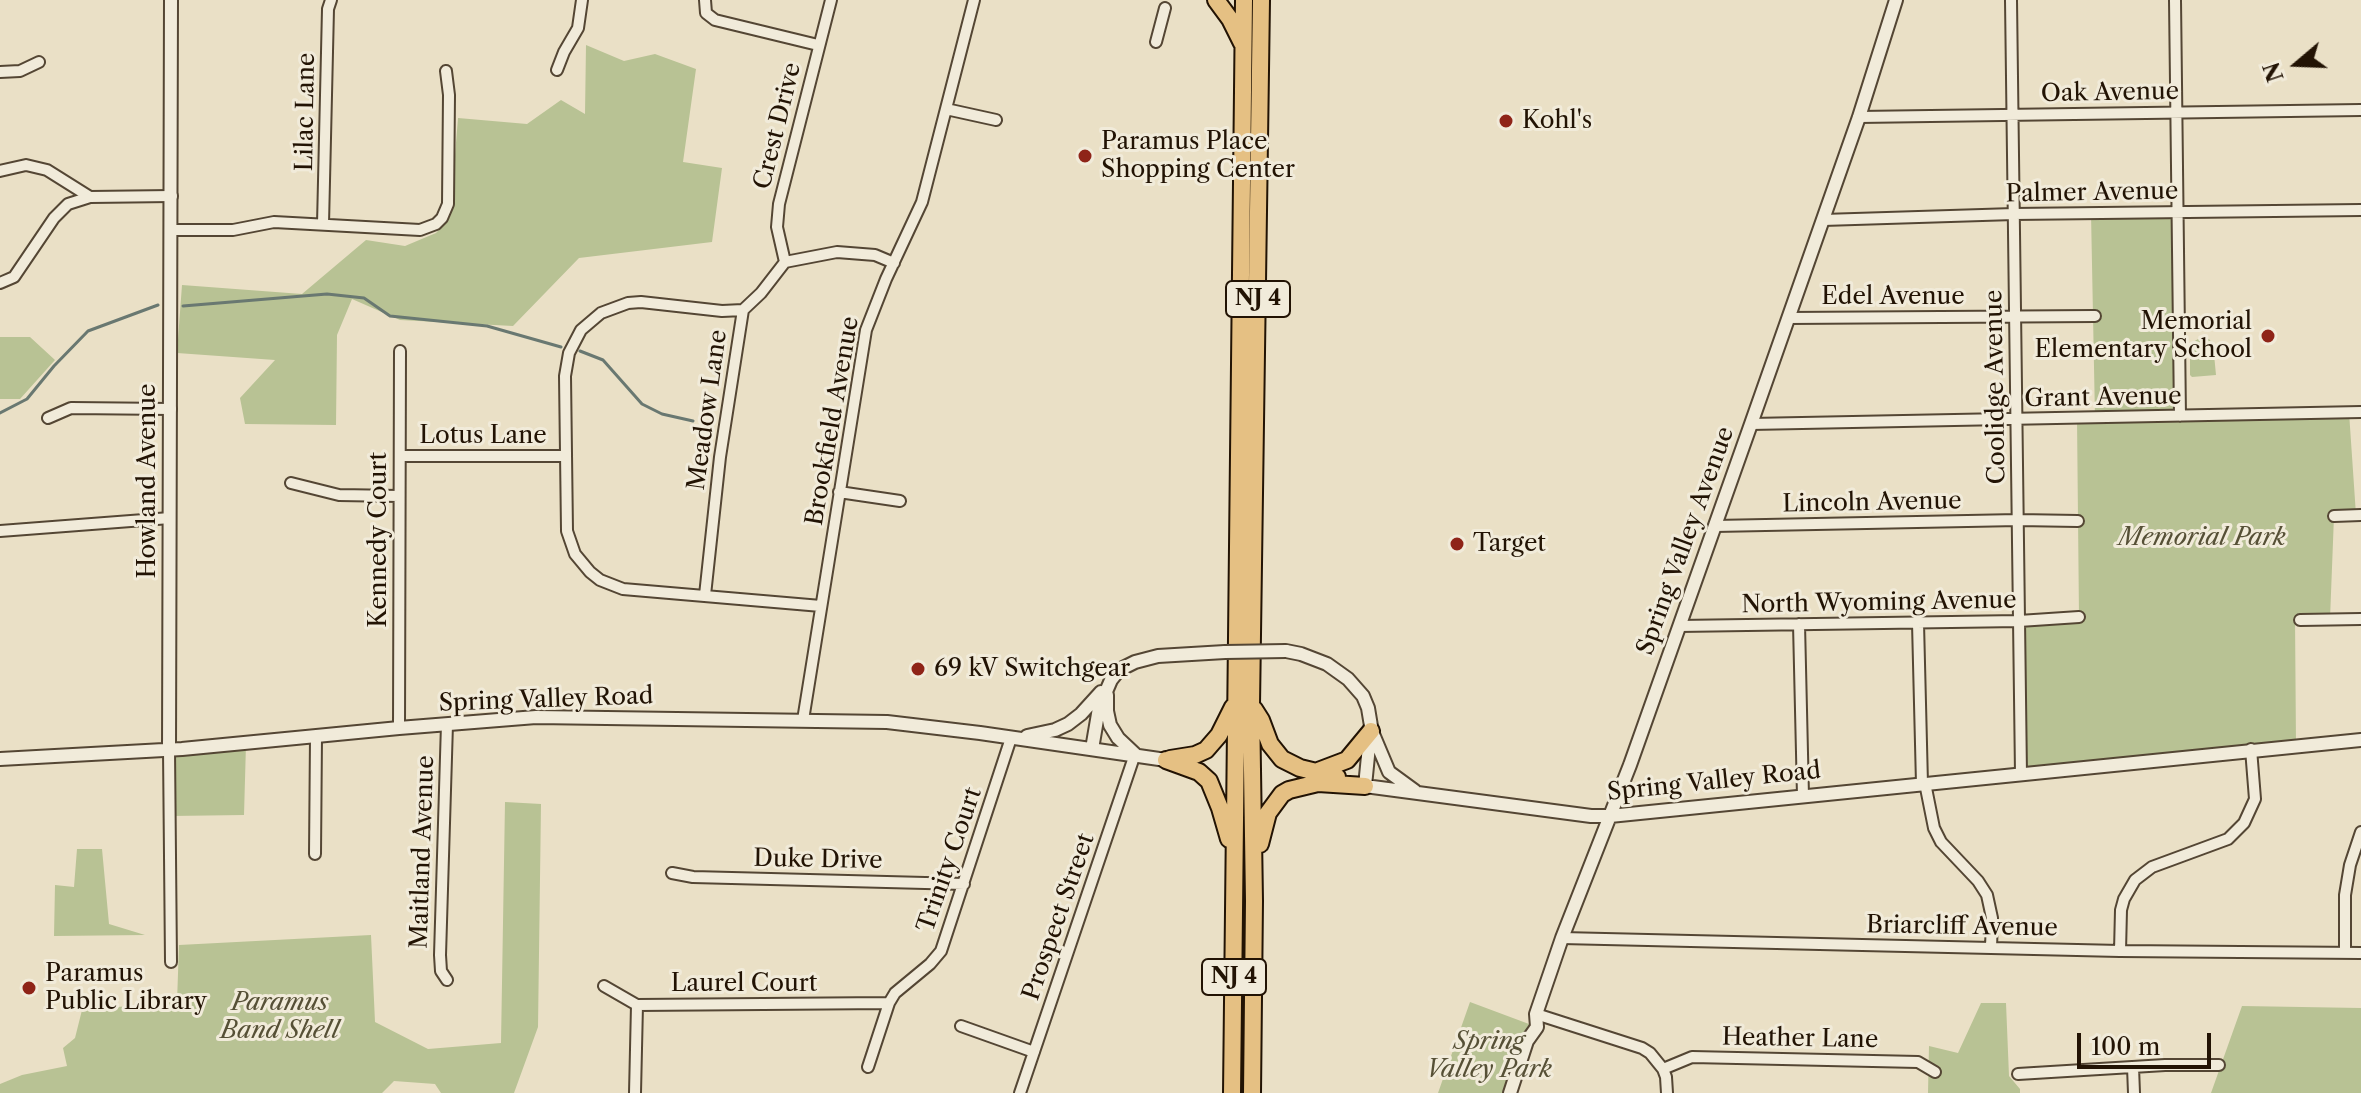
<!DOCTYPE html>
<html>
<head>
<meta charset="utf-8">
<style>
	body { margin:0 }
	#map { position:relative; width:2361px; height:1093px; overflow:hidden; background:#eae0c6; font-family:"Libre Caslon Text",serif }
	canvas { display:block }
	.north { position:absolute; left:2257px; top:24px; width:80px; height:80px; -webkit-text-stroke:6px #f1ebda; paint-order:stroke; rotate:251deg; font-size:22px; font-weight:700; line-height:32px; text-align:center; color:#221304 }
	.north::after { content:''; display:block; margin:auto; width:28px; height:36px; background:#221304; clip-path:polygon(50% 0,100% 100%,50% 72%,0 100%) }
	.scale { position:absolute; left:2077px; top:1033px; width:134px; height:36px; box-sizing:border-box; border:4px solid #221304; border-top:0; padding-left:10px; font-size:24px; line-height:28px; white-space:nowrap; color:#221304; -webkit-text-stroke:6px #f1ebda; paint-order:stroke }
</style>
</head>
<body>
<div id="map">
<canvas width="2361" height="1093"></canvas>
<div class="north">N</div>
<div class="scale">100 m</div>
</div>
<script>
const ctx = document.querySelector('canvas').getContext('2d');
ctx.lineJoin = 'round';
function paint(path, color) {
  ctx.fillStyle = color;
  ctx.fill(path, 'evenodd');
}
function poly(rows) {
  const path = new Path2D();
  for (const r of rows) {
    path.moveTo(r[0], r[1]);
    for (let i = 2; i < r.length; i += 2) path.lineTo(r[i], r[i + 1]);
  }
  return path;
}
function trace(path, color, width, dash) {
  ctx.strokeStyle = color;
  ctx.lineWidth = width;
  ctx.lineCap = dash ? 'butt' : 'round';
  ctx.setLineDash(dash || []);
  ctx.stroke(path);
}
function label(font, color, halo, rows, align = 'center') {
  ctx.font = font + ' "Libre Caslon Text",serif';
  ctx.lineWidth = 6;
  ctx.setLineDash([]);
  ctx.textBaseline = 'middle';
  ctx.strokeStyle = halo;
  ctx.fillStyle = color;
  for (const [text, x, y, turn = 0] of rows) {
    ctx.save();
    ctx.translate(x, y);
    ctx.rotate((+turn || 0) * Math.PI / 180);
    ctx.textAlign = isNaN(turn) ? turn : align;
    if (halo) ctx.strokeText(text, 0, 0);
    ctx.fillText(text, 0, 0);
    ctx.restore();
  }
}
const green = poly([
	[586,45,624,61,655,54,696,69,683,162,722,168,712,242,579,258,513,326,400,320,352,299,337,335,336,425,245,424,240,398,275,360,177,353,182,285,302,294,366,240,405,246,436,233,450,217,458,118,527,124,561,100,585,114],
	[2177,212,2180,416,2349,412,2356,515,2334,516,2330,619,2295,618,2296,745,2021,773,2019,621,2079,617,2077,419,2095,418,2091,213],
	[0,337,30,337,55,360,20,399,0,399],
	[2198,339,2209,339,2213,344,2216,375,2192,377,2190,375,2190,344],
	[246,744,244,815,171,816,169,750],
	[505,802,541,804,538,1027,514,1093,441,1093,435,1084,394,1081,382,1093,0,1093,0,1084,22,1075,67,1066,63,1048,75,1038,82,1010,177,1002,179,945,371,935,375,1022,428,1049,501,1043],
	[77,849,102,849,109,924,145,935,54,936,55,885,74,887],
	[1470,1002,1537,1027,1513,1093,1438,1093],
	[1981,1003,2006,1003,2009,1076,2020,1089,2020,1093,1928,1093,1929,1046,1958,1053],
	[2242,1006,2361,1008,2361,1093,2211,1093]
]);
const stream = poly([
	[183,306,327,294,364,298,390,316,487,326,561,347],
	[580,351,603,360,642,404,662,414,693,421],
	[0,413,27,399,54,366,88,331,158,305]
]);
const minor = poly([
	[705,0,706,13,715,20,818,45],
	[2011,0,2021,773],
	[2175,0,2180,416],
	[1156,42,1165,8],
	[557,70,564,52,578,28,582,0],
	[0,72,20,71,39,62],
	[946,109,996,120],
	[1859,117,2361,110],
	[0,171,26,165,47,170,90,197],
	[1823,220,2014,214,2361,210],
	[323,224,328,9,331,0],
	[171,230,233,230,274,222,420,230,436,224,442,218,448,204,449,95,446,71],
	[785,262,777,227,779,204,831,0],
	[0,283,14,277,54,218,68,204,90,197,172,196],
	[743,310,722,311,641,302,628,303,601,313,581,330,569,353,565,376,567,531,575,554,590,572,600,580,623,589,821,606],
	[1788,318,2095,316],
	[48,418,71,408,171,409],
	[1751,424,2361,412],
	[400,456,566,456],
	[291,483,339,495,399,496],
	[839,492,900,501],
	[2334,516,2361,515],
	[1715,526,2018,520,2078,521],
	[0,531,170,518],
	[705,595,720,457,743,310,761,293,785,262,837,252,875,255,894,263],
	[2300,620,2361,619],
	[1918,623,1922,784],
	[1799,624,1803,796],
	[1679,626,2019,621,2079,617],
	[803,720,866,330,886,279,922,202,974,0],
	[399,728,400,351],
	[169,750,171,962],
	[1925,783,1934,828,1941,842,1978,881,1987,895,1992,918,1991,948],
	[315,854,316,737],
	[672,873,693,877,964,884],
	[1562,938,2120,951,2361,953],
	[2120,951,2121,910,2124,899,2135,880,2152,867,2228,839,2244,823,2255,799,2251,749],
	[2345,953,2345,895,2350,865,2361,832],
	[447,980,441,971,440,955,447,724],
	[604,986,637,1005,889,1003],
	[1536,1014,1642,1048,1650,1053,1663,1069,1666,1077,1667,1093],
	[961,1026,1034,1052],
	[868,1067,889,1003,895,993,930,964,941,951,1011,738],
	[2133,1067,2134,1093],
	[1663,1069,1692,1057,1918,1062,1935,1072],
	[2018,1074,2165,1065,2219,1065],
	[635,1093,637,1005],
	[1020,1093,1135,754]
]);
const tertiary = poly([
	[1286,651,1301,654,1327,664,1348,679,1363,696,1368,708,1371,726,1365,786,1591,816,1610,816,2361,740],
	[1107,695,1107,711,1110,725,1118,738,1135,754],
	[1373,734,1389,772,1415,791],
	[1027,736,1055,730,1068,724,1081,714,1101,692],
	[1092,749,1099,708,1111,680,1119,670,1135,662,1158,656,1225,652],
	[169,750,171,0],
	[0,759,182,749,399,728,536,717,887,722,980,733,1166,760],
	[1510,1093,1527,1041,1537,1027,1536,1014,1562,938,1630,765,1751,424,1859,117,1896,0]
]);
const trunk = poly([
	[1216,0,1230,19,1242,43],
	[1254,709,1261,720,1270,744,1282,759,1300,768,1337,777],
	[1170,759,1195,755,1206,750,1219,735,1233,707],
	[1166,760,1199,772,1209,781,1220,808,1229,839],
	[1318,771,1347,760,1371,731],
	[1260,844,1268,813,1282,794,1289,790,1318,783,1365,786],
	[1232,1093,1244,0],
	[1252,1093,1254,901,1251,704,1261,0]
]);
const tertiaryBridge = poly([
	[1225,652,1286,651]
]);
const markers = [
	[1506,121,8,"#8f2418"],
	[1085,156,8,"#8f2418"],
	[2268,336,8,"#8f2418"],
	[1457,544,8,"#8f2418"],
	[918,669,8,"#8f2418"],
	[29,988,8,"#8f2418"]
];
const shields = [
	[1258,299,64],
	[1234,977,64]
];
const shieldNames = [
	["NJ 4",1258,299],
	["NJ 4",1234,977]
];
const streetNames = [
	["Oak Avenue",2110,93,-1],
	["Lilac Lane",306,112,-89],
	["Crest Drive",778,126,-76],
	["Palmer Avenue",2092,193,-1],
	["Edel Avenue",1893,297],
	["Coolidge Avenue",1996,387,-91],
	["Grant Avenue",2103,398,-1],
	["Meadow Lane",708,410,-82],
	["Brookfield Avenue",833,421,-80],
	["Lotus Lane",483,436],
	["Howland Avenue",148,481,-90],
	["Lincoln Avenue",1872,503,-1],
	["Kennedy Court",379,540,-90],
	["Spring Valley Avenue",1686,541,-70],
	["North Wyoming Avenue",1879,603,-1],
	["Spring Valley Road",546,700,-2],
	["Spring Valley Road",1714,782,-6],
	["Maitland Avenue",423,852,-88],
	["Duke Drive",818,860,1],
	["Trinity Court",950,860,-71],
	["Prospect Street",1059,917,-71],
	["Briarcliff Avenue",1962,927,1],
	["Laurel Court",744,984],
	["Heather Lane",1800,1039,1]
];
const poiNames = [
	["Kohl's",1522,121],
	["Paramus Place",1101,142],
	["Shopping Center",1101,170],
	["Memorial",2252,322,"right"],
	["Elementary School",2252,350,"right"],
	["Target",1473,544],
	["69 kV Switchgear",934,669],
	["Paramus",45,974],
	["Public Library",45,1002]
];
const parkNames = [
	["Memorial Park",2202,538],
	["Paramus",280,1003],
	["Band Shell",280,1031],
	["Spring",1489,1042],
	["Valley Park",1489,1070]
];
paint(green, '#b8c294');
trace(stream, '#697871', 3);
trace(minor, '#544634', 14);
trace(tertiary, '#544634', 16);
trace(trunk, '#221304', 20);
trace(minor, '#f1ebda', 10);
trace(tertiary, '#f1ebda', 12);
trace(trunk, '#e5c083', 16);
trace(tertiaryBridge, '#544634', 16, []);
trace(tertiaryBridge, '#f1ebda', 12);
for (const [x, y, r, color] of markers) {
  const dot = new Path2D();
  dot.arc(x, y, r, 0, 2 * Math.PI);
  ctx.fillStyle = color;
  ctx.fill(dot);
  trace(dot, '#f1ebda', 3);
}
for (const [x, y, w] of shields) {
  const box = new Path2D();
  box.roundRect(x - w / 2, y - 18, w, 36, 6);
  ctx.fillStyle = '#f1ebda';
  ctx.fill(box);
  trace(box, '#221304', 2);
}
label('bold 22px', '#221304', null, shieldNames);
label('24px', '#221304', '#f1ebda', streetNames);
label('24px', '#221304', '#f1ebda', poiNames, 'left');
label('italic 24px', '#565036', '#f1ebda', parkNames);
</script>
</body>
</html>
